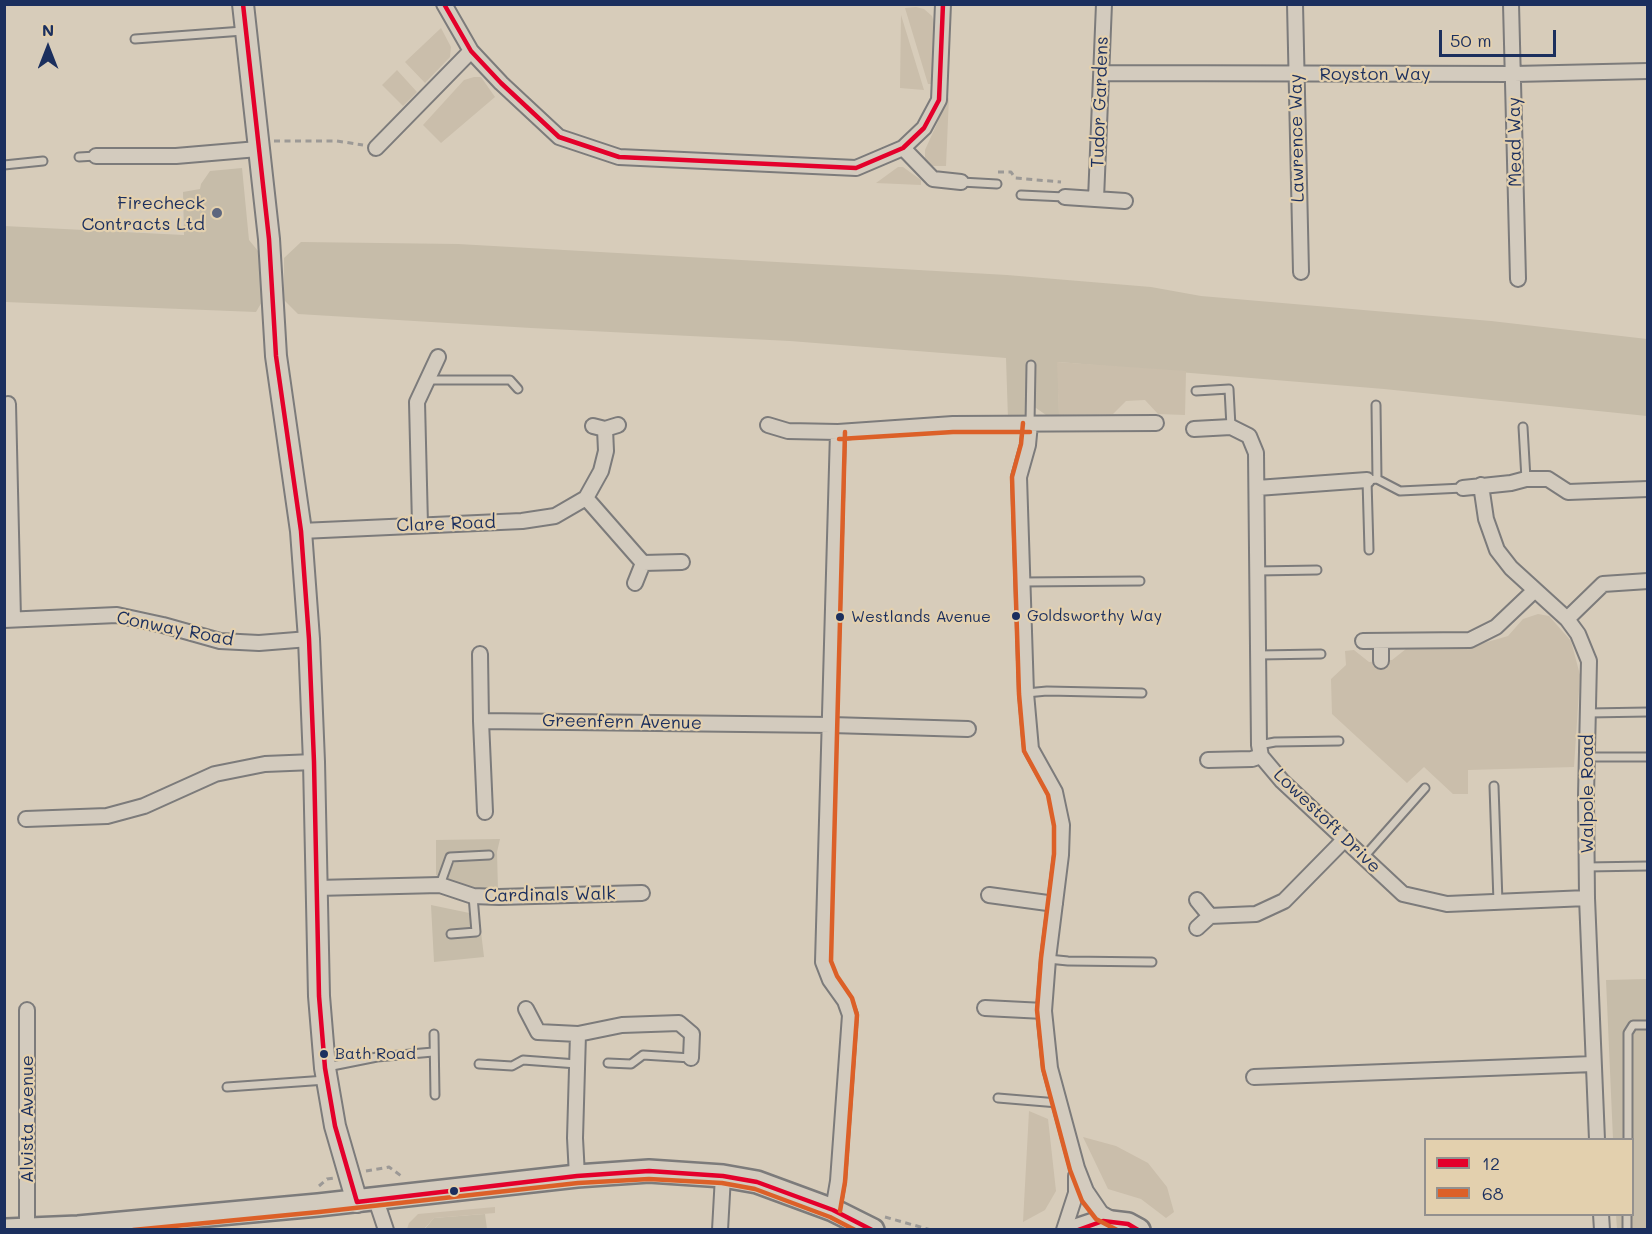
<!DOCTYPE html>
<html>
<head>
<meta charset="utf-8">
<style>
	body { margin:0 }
	#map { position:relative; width:1652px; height:1234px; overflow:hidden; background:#d7ccba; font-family:Mali,sans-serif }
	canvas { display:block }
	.frame { position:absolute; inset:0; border:6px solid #1b2f5e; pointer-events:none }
	.legend { position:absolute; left:1424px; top:1138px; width:210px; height:78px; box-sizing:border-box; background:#e3d0ae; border:2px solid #93908e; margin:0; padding:8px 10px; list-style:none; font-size:18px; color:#1b2f5e }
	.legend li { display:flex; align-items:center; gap:12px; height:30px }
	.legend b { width:30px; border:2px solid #93908e }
	.north { position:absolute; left:18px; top:18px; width:60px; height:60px; -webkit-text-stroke:4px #e3d0ae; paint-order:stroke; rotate:0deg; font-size:16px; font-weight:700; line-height:24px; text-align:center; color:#1b2f5e }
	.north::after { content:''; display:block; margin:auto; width:21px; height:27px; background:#1b2f5e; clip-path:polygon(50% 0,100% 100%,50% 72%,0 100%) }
	.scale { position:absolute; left:1439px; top:30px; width:117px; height:27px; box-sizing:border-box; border:3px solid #1b2f5e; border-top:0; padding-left:8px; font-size:18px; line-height:21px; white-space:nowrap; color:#1b2f5e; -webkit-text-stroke:4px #e3d0ae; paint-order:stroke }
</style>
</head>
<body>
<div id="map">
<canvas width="1652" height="1234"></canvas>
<div class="frame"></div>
<ul class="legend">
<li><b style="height:8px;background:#e4002b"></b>12</li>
<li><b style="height:8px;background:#dc6028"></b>68</li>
</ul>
<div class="north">N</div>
<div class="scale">50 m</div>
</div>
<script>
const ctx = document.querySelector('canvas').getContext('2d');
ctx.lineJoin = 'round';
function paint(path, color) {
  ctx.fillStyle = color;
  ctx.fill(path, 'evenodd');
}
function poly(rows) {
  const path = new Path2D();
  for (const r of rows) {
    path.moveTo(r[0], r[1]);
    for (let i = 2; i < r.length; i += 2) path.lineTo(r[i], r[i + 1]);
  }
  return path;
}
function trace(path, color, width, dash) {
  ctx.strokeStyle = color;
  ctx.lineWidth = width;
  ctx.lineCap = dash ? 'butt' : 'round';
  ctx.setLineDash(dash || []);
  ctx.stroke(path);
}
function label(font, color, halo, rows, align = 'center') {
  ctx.font = font + ' Mali,sans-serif';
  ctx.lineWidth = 4.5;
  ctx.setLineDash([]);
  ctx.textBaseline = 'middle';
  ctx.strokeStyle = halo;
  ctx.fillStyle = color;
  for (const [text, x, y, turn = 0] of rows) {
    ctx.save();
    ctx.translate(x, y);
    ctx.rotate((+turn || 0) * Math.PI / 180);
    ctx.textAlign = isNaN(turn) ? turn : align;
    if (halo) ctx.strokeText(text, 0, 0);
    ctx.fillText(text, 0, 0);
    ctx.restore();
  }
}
const built = poly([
	[242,168,249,240,263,257,263,300,256,312,5,302,4,226,184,235,183,192,200,189,201,184,210,171],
	[301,242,458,244,1007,275,1151,287,1201,296,1491,321,1647,339,1647,416,1384,389,1058,362,1059,415,1046,415,1036,408,1030,408,1026,419,1008,419,1006,358,790,341,531,328,298,314,284,300,284,258],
	[500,839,497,852,498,891,462,887,436,875,436,840],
	[431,905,479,915,484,957,434,962],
	[1647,979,1647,1229,1617,1229,1616,1215,1632,1214,1632,1140,1613,1139,1606,980],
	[485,1214,487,1229,424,1230,434,1218]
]);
const green = poly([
	[916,7,924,9,932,16,936,29,932,84,928,84,905,8],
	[901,15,924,90,900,88],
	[441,28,451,47,450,57,425,83,405,62],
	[397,70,417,92,403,106,382,85],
	[474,77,481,77,495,97,441,143,423,125,464,80],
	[949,97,946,166,932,166,925,159,925,150],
	[898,167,903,167,921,180,921,185,876,183],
	[1057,362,1186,371,1185,415,1158,414,1145,400,1126,401,1113,414,1059,415],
	[1538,614,1549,616,1571,641,1580,675,1574,767,1468,770,1468,794,1453,794,1424,767,1407,783,1332,714,1331,679,1346,665,1345,651,1354,650,1369,662,1392,660,1406,649,1470,647,1508,636,1523,619],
	[1029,1111,1048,1119,1056,1191,1045,1210,1023,1222],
	[1083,1137,1116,1146,1148,1163,1167,1187,1174,1212,1166,1218,1141,1199,1108,1189],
	[495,1207,495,1213,434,1218,424,1229,407,1229,409,1223,418,1214]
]);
const path = poly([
	[274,141,337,141,363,145],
	[998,172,1011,172,1015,178,1061,182],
	[366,1171,389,1167,404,1178],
	[319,1186,327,1179,334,1178],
	[885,1217,931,1230]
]);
const lane = poly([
	[135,39,243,31],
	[79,157,96,156],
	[4,165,43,161],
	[961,182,997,184],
	[1021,195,1065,197],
	[427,380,510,380,518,389],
	[1196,391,1229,389,1231,427],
	[1376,405,1377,479],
	[1030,424,1031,365],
	[1523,427,1526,479],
	[1369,550,1367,480,1377,479,1400,491,1463,488],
	[1257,571,1317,570],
	[1022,582,1140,581],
	[1258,655,1321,654],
	[1026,693,1047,691,1142,693],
	[1588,713,1648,712],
	[1259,745,1275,742,1339,741],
	[1586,757,1648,757],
	[1494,786,1498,902],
	[1363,858,1425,788],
	[1586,867,1648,866],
	[440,885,450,857,489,855],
	[451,934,476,932,473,896],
	[1048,959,1068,961,1152,962],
	[434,1034,435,1095],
	[608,1063,631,1064,643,1055,691,1058],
	[479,1064,512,1066,523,1060,577,1064],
	[327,1067,377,1057,433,1052],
	[227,1087,326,1080],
	[998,1098,1058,1103],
	[1628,1140,1628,1033,1633,1025,1648,1025],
	[1627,1230,1627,1214]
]);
const street = poly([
	[444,4,471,51,501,83,559,137,619,157,856,168,903,148,924,128,939,100,943,4],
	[1295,4,1301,272],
	[1511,4,1518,279],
	[1102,73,1514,74,1648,71],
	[376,148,471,51],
	[903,148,933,179,961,182],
	[96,156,176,156,258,149],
	[1065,197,1125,201],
	[1096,199,1104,4],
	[8,404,13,619],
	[1030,424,1028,445,1019,477,1026,693,1031,749,1055,792,1062,825,1061,855,1048,959,1044,1011,1050,1068,1077,1168,1086,1191,1101,1213,1113,1220],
	[768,425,788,431,838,432,953,424,1156,423],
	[593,426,605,429,618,425],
	[1194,429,1231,427,1249,436,1256,453,1259,745,1261,756,1282,781,1403,894,1447,904,1587,898],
	[1481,485,1486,519,1497,550,1511,568,1567,619,1578,634,1589,661,1586,796,1587,898,1597,1140],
	[1257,488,1367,480],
	[1463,488,1511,483,1526,479,1548,479,1568,492,1648,489],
	[586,498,643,563],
	[420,525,417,402,438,357],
	[301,531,522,521,555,516,586,498,601,471,606,451,605,429],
	[635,583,643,563,682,562],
	[1567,619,1603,584,1648,581],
	[4,620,117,615,163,625,220,641,259,643,309,639],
	[1363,641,1470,640,1496,627,1535,590],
	[480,654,481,721,831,725,968,729],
	[1381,661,1381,641],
	[481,721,485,812],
	[1208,760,1252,759,1261,756],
	[26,819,107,816,144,806,215,774,265,764,314,762],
	[316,888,440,885,473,896,499,897,642,893],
	[989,895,1055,904],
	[1210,916,1256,914,1284,901,1344,840],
	[1197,928,1210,916,1197,900],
	[985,1008,1044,1011],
	[526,1009,538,1032,578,1034,622,1025,679,1023,692,1034,691,1058],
	[27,1010,27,1229],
	[1254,1077,1593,1064],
	[577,1176,575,1138,578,1034],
	[376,1200,386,1230],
	[833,1210,838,1181,850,1015,845,1001,830,980,823,962,838,432],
	[1601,1214,1602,1230],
	[720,1230,723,1176],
	[1064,1230,1076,1193,1076,1176]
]);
const secondary = poly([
	[243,4,269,239,276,356,301,531,309,639,314,762,319,996,325,1068,335,1126,357,1202]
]);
const primary = poly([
	[6,1230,78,1227,318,1205,577,1176,649,1171,723,1176,757,1182,833,1210,873,1230],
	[1076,1230,1103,1221,1128,1224,1139,1230]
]);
const bus1 = poly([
	[243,4,269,239,276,356,301,531,309,639,314,762,319,996,325,1068,335,1126,357,1202],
	[444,4,471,51,501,83,559,137,619,157,856,168,903,148,924,128,939,100,943,4],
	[357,1202,577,1176,649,1171,723,1176,757,1182,833,1210,872,1230],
	[1078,1230,1103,1221,1128,1224,1138,1230]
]);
const bus2 = poly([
	[1023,423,1021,444,1012,477,1019,694,1024,751,1048,795,1054,826,1054,854,1041,958,1037,1010,1043,1069,1070,1170,1082,1201,1096,1219,1117,1230],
	[839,439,953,432,1030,432],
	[840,1211,845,1182,857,1015,852,998,837,976,831,961,845,432],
	[133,1230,319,1212,578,1183,649,1179,722,1183,755,1189,830,1217,855,1230]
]);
const markers = [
	[217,213,6,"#5d667e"],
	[1016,616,5,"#1b2f5e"],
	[840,617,5,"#1b2f5e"],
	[324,1054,5,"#1b2f5e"],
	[454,1191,5,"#1b2f5e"]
];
const busNames = [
	["Goldsworthy Way",1027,616],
	["Westlands Avenue",851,617],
	["Bath Road",335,1054]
];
const streetNames = [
	["Royston Way",1375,74],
	["Tudor Gardens",1100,102,-88],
	["Lawrence Way",1297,138,-91],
	["Mead Way",1515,142,-91],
	["Clare Road",446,524,-2],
	["Conway Road",175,629,11],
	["Greenfern Avenue",622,722,1],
	["Walpole Road",1587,794,-90],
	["Lowestoft Drive",1327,821,44],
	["Cardinals Walk",550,895,-1],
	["Alvista Avenue",27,1119,-90]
];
const poiNames = [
	["Firecheck",205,203],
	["Contracts Ltd",205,224]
];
paint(built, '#c6bca9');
paint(green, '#cabeab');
trace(lane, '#7c7b7b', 11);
trace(street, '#7c7b7b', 18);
trace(secondary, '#7c7b7b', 24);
trace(primary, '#7c7b7b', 26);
trace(path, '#9c9996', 3, [6, 4.5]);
trace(lane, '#d3cbbe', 7);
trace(street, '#d3cbbe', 14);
trace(secondary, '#d3cbbe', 20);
trace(primary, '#d3cbbe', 21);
trace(bus1, '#e4002b', 4.5);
trace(bus2, '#dc6028', 4.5);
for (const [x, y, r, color] of markers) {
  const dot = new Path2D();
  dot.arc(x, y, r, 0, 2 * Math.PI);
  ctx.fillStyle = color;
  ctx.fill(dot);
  trace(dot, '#e3d0ae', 2);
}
label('16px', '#1b2f5e', '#e3d0ae', busNames, 'left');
label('18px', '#1b2f5e', '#e3d0ae', streetNames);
label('18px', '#1b2f5e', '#e3d0ae', poiNames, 'right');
</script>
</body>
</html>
